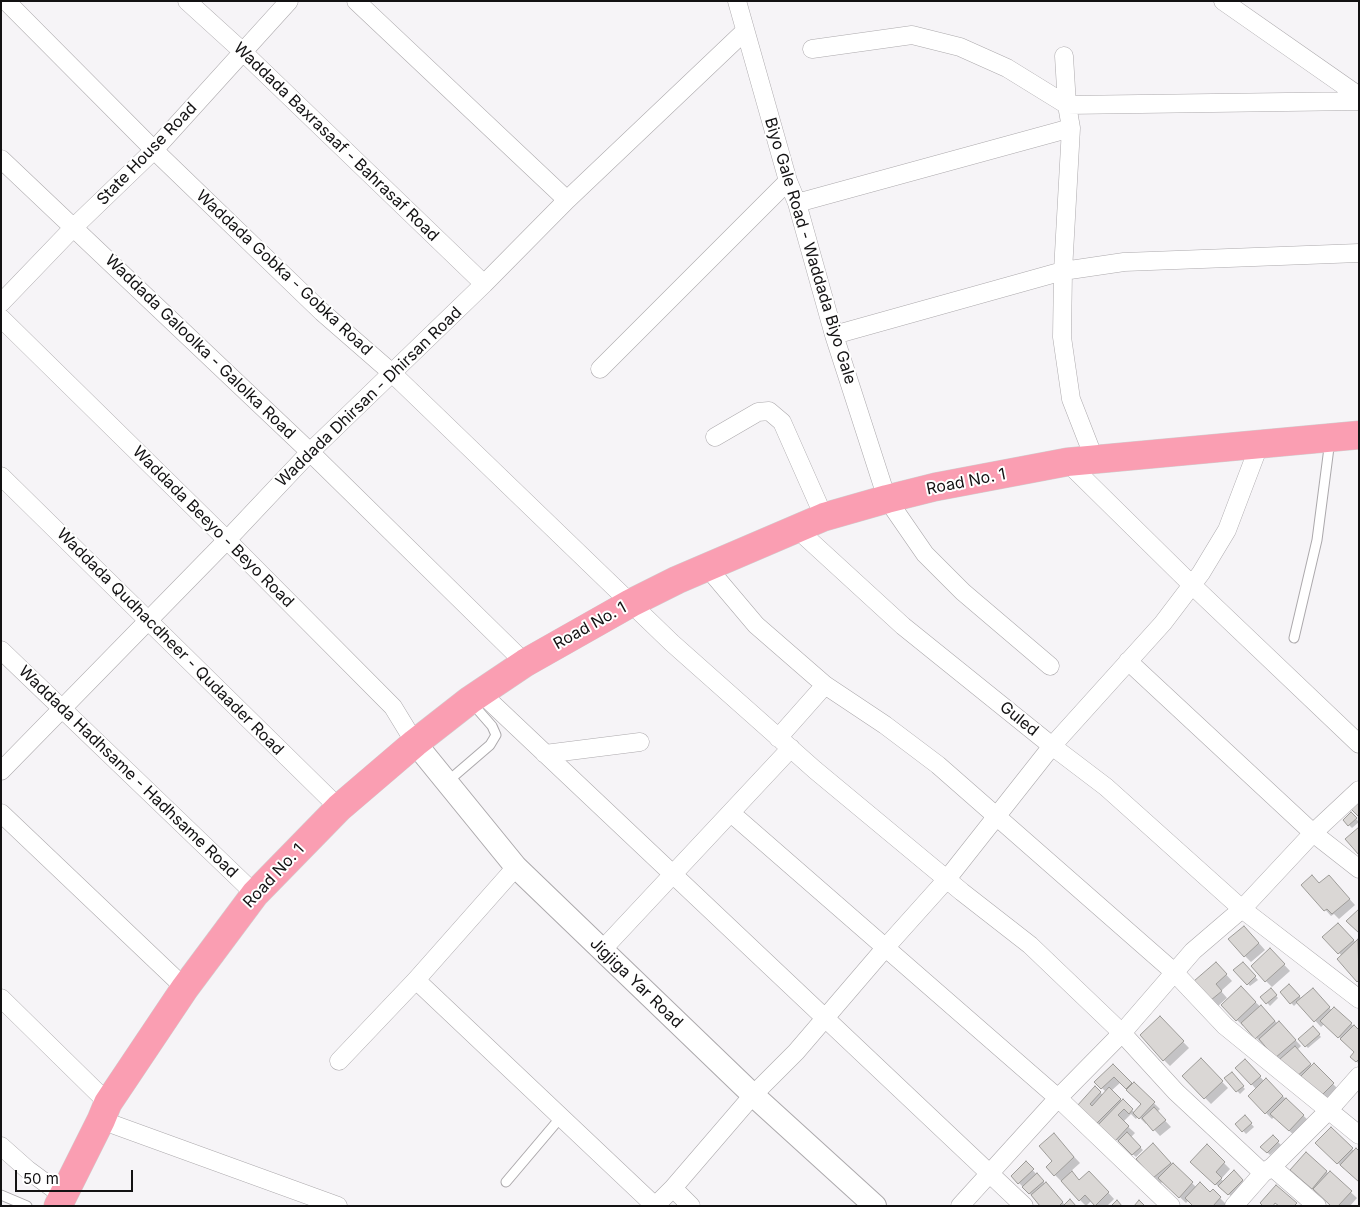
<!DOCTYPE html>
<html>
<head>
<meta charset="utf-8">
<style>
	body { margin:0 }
	#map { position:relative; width:1360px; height:1207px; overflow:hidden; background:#f6f4f7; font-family:Inter,sans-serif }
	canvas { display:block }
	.frame { position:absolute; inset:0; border:2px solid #131213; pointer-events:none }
	.scale { position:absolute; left:15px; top:1170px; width:118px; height:22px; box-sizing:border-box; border:2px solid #131213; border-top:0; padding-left:6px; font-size:15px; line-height:18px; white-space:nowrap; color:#131213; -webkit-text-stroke:4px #fff; paint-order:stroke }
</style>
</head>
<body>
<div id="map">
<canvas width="1360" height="1207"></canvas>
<div class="frame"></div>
<div class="scale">50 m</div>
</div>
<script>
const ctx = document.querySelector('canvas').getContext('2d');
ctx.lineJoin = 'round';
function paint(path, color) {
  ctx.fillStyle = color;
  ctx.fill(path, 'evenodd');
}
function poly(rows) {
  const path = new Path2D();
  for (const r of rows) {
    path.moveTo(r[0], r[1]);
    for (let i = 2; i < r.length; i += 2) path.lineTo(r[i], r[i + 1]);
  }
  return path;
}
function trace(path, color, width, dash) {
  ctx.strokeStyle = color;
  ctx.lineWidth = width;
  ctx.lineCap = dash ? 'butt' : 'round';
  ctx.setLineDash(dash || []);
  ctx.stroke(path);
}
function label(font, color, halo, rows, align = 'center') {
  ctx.font = font + ' Inter,sans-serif';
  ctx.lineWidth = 4;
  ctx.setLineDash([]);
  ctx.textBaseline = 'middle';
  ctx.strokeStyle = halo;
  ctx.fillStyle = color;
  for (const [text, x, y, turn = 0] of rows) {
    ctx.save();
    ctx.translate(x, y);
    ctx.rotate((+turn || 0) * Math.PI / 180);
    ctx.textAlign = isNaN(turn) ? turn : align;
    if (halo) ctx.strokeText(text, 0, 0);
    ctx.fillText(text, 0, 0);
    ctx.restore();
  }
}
const shadow = poly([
	[1351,814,1359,822,1352,828,1344,820],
	[1335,883,1355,905,1339,919,1334,914,1331,916,1303,885],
	[1338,924,1356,943,1359,942,1359,982,1338,959,1342,956,1324,937],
	[1250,933,1265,950,1251,962,1245,956],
	[1276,956,1290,971,1272,987,1266,981],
	[1243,963,1258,980,1250,986,1235,970],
	[1222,970,1232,981,1221,991,1227,998,1218,1006,1196,981],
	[1289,986,1302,999,1319,995,1332,1011,1334,1008,1359,1031,1359,1064,1352,1057,1356,1052,1324,1024,1321,1027,1298,1002,1294,1006,1281,992],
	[1241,988,1278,1024,1285,1029,1301,1046,1297,1050,1312,1067,1314,1065,1339,1090,1325,1104,1263,1043,1262,1044,1244,1025,1243,1026,1222,1005],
	[1271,990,1278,998,1270,1006,1262,997],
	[1160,1018,1189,1048,1170,1066,1164,1060],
	[1316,1031,1321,1037,1308,1048,1306,1046],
	[1201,1060,1228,1088,1211,1104,1184,1076],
	[1113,1066,1132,1086,1134,1084,1160,1109,1157,1112,1171,1127,1160,1136,1147,1122,1146,1124,1138,1116,1136,1119,1131,1114,1123,1122,1135,1133,1130,1138,1143,1150,1136,1157,1078,1106,1095,1088,1103,1095,1106,1092,1096,1082],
	[1121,1082,1143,1105,1135,1113,1111,1091],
	[1251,1067,1264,1081,1266,1080,1310,1122,1296,1137,1274,1117,1272,1119,1249,1096,1256,1089,1237,1068],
	[1231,1074,1245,1089,1240,1094,1226,1078],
	[1245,1117,1254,1127,1246,1134,1237,1124],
	[1331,1128,1354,1151,1344,1169,1317,1143],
	[1273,1137,1281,1145,1270,1155,1262,1147],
	[1059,1141,1080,1163,1070,1172,1079,1181,1095,1178,1114,1199,1107,1206,1096,1206,1091,1201,1086,1206,1047,1167,1054,1161],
	[1153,1145,1196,1187,1210,1194,1213,1191,1226,1204,1224,1206,1195,1206,1189,1200,1186,1203,1163,1181,1161,1183,1168,1190,1164,1195,1154,1185,1158,1181,1138,1159],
	[1207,1146,1230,1169,1221,1179,1224,1182,1234,1172,1249,1187,1235,1200,1223,1189,1222,1190,1192,1162],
	[1306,1154,1329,1174,1330,1173,1357,1198,1350,1206,1333,1206,1298,1176],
	[1026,1163,1065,1205,1074,1206,1042,1206,1012,1176]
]);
const building = poly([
	[1359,802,1359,817,1351,809,1359,802],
	[1351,812,1357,818,1348,826,1343,820,1351,812],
	[1359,827,1359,855,1345,839,1359,827],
	[1312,875,1319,883,1329,875,1350,899,1332,914,1327,909,1324,911,1301,885,1312,875],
	[1359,909,1359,933,1346,921,1359,909],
	[1338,923,1354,940,1338,954,1322,937,1338,923],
	[1244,926,1259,943,1244,957,1228,939,1244,926],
	[1358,939,1359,980,1357,982,1337,959,1358,939],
	[1270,948,1285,964,1265,982,1251,966,1270,948],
	[1216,962,1227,974,1216,984,1222,991,1211,1000,1194,981,1216,962],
	[1243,962,1256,976,1247,985,1233,970,1243,962],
	[1289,984,1300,996,1290,1004,1280,992,1289,984],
	[1241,986,1256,1002,1236,1021,1221,1005,1241,986],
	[1271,988,1277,995,1266,1004,1260,997,1271,988],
	[1313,988,1330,1007,1314,1022,1296,1002,1313,988],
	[1261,1005,1275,1021,1255,1039,1241,1023,1261,1005],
	[1334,1007,1352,1023,1338,1038,1320,1021,1334,1007],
	[1160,1016,1184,1041,1163,1061,1140,1035,1160,1016],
	[1279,1021,1296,1040,1275,1058,1259,1039,1279,1021],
	[1354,1025,1359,1030,1359,1059,1356,1062,1350,1057,1354,1052,1340,1039,1354,1025],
	[1313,1026,1320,1034,1305,1047,1298,1039,1313,1026],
	[1295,1046,1311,1064,1296,1077,1280,1059,1295,1046],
	[1201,1058,1223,1081,1204,1099,1182,1076,1201,1058],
	[1245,1059,1261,1076,1251,1085,1235,1068,1245,1059],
	[1314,1063,1334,1083,1318,1099,1298,1079,1314,1063],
	[1113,1064,1132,1083,1126,1089,1114,1077,1101,1089,1094,1082,1113,1064],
	[1232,1072,1244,1086,1236,1092,1224,1078,1232,1072],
	[1266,1078,1283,1096,1265,1114,1248,1096,1266,1078],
	[1134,1082,1155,1102,1139,1119,1133,1113,1141,1104,1126,1090,1134,1082],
	[1095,1086,1101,1092,1090,1104,1092,1106,1109,1087,1121,1099,1096,1124,1077,1106,1095,1086],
	[1286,1098,1304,1115,1289,1131,1270,1114,1286,1098],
	[1123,1099,1133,1109,1129,1114,1124,1109,1118,1115,1129,1126,1115,1141,1098,1125,1123,1099],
	[1154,1107,1166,1120,1153,1131,1142,1118,1154,1107],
	[1245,1115,1252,1123,1242,1132,1235,1124,1245,1115],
	[1331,1127,1353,1148,1337,1164,1315,1143,1331,1127],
	[1127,1132,1141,1147,1132,1155,1118,1141,1127,1132],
	[1054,1133,1074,1157,1054,1176,1046,1167,1052,1161,1039,1146,1054,1133],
	[1273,1135,1279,1141,1267,1153,1260,1147,1273,1135],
	[1153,1143,1171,1163,1153,1178,1136,1159,1153,1143],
	[1207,1144,1225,1162,1216,1172,1222,1178,1215,1185,1190,1162,1207,1144],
	[1356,1148,1359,1151,1359,1182,1340,1165,1356,1148],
	[1306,1152,1327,1171,1312,1189,1290,1170,1306,1152],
	[1026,1161,1034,1169,1018,1184,1011,1176,1026,1161],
	[1173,1163,1193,1182,1179,1198,1158,1178,1173,1163],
	[1234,1170,1243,1180,1228,1195,1218,1186,1234,1170],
	[1072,1171,1079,1180,1089,1171,1109,1192,1095,1206,1085,1195,1079,1201,1061,1181,1072,1171],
	[1330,1171,1352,1191,1338,1206,1331,1206,1313,1189,1330,1171],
	[1037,1173,1044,1181,1029,1194,1022,1187,1037,1173],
	[1046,1182,1063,1202,1059,1206,1040,1206,1031,1195,1046,1182],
	[1200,1182,1210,1192,1213,1189,1221,1197,1213,1206,1193,1206,1185,1198,1200,1182],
	[1276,1185,1297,1203,1294,1206,1279,1206,1275,1203,1273,1206,1263,1206,1260,1203,1276,1185],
	[1070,1199,1076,1206,1063,1206,1070,1199],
	[1117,1200,1122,1206,1111,1206,1117,1200],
	[1139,1200,1145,1206,1134,1206,1139,1200]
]);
const service = poly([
	[1294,638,1317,540,1330,440],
	[447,782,490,745,496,735,492,726,471,702],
	[506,1182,561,1117],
	[1,1195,27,1206]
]);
const minor = poly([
	[6,1,154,150,322,312,392,373,672,643,815,770,962,892,1030,945,1122,1033,1176,1092,1263,1173],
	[187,1,242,51,484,284],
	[356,1,567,200],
	[737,1,788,181,797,203,834,335,887,499,925,554,963,592,1050,666],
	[1223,1,1359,96],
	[812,49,912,35,960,47,1007,68,1067,105,1359,101],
	[1064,56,1067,105,1071,128,1063,271,1062,337,1071,399,1094,458],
	[1,159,310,452,525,663],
	[797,203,1071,128],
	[1,303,74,227,154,150,289,1],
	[1,318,227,540,393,707,415,743],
	[834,335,1063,271,1124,262,1359,253],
	[600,369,788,181],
	[715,437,758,412,769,411,782,422,824,517],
	[1067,462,1192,585,1359,744],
	[1,476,339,808],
	[796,528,903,626,1052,746,1106,787,1242,909,1359,999],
	[707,567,756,625,825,685,885,725,938,765,1174,972,1225,1026,1359,1135],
	[1,650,255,894],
	[1128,661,1313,833,1359,790],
	[480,692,1024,1206],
	[778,738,825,685],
	[545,754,640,742],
	[1,771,227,540,310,452,484,284,567,200,745,31],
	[1,813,185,988],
	[731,813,1058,1098,1171,1206],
	[602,950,791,748],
	[416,980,655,1206],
	[1,998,108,1103],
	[339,1061,416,980,516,867],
	[101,1120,338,1206],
	[1,1146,28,1170,62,1195],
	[1272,1167,1317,1206],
	[673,1188,691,1206],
	[655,1206,673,1188,753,1095,796,1052,886,947,947,879,1052,746,1163,623,1201,573,1227,530,1260,443],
	[960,1206,1058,1098,1122,1033,1193,951,1242,909,1313,833,1359,869],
	[1234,1206,1263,1173,1272,1167,1328,1111,1359,1076]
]);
const tertiary = poly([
	[415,743,516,867,753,1095,875,1206]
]);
const trunk = poly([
	[58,1206,101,1120,108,1103,185,988,255,894,339,808,415,743,470,700,525,663,631,603,677,580,824,517,887,499,935,487,1067,462,1359,435]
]);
const streetNames = [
	["Waddada Baxrasaaf - Bahrasaf Road",336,142,44],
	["State House Road",147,154,-46],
	["Biyo Gale Road - Waddada Biyo Gale",810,251,73],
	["Waddada Gobka - Gobka Road",284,273,43],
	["Waddada Galoolka - Galolka Road",200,347,44],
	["Waddada Dhirsan - Dhirsan Road",369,397,-44],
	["Road No. 1",966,482,-11],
	["Waddada Beeyo - Beyo Road",213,527,45],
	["Road No. 1",590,626,-29],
	["Waddada Qudhacdheer - Qudaader Road",170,642,45],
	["Guled",1019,719,39],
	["Waddada Hadhsame - Hadhsame Road",128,772,44],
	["Road No. 1",274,876,-47],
	["Jigjiga Yar Road",636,983,44]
];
paint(shadow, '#0003');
paint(building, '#dad7d5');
trace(building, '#9d9b98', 1);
trace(service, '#aca9ac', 11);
trace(minor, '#aca9ac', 19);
trace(tertiary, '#aca9ac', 24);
trace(trunk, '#d0d0d0', 29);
trace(service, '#fff', 9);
trace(minor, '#fff', 18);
trace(tertiary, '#fff', 22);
trace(trunk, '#fa9eb2', 28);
label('16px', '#131213', '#fff', streetNames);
</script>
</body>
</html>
